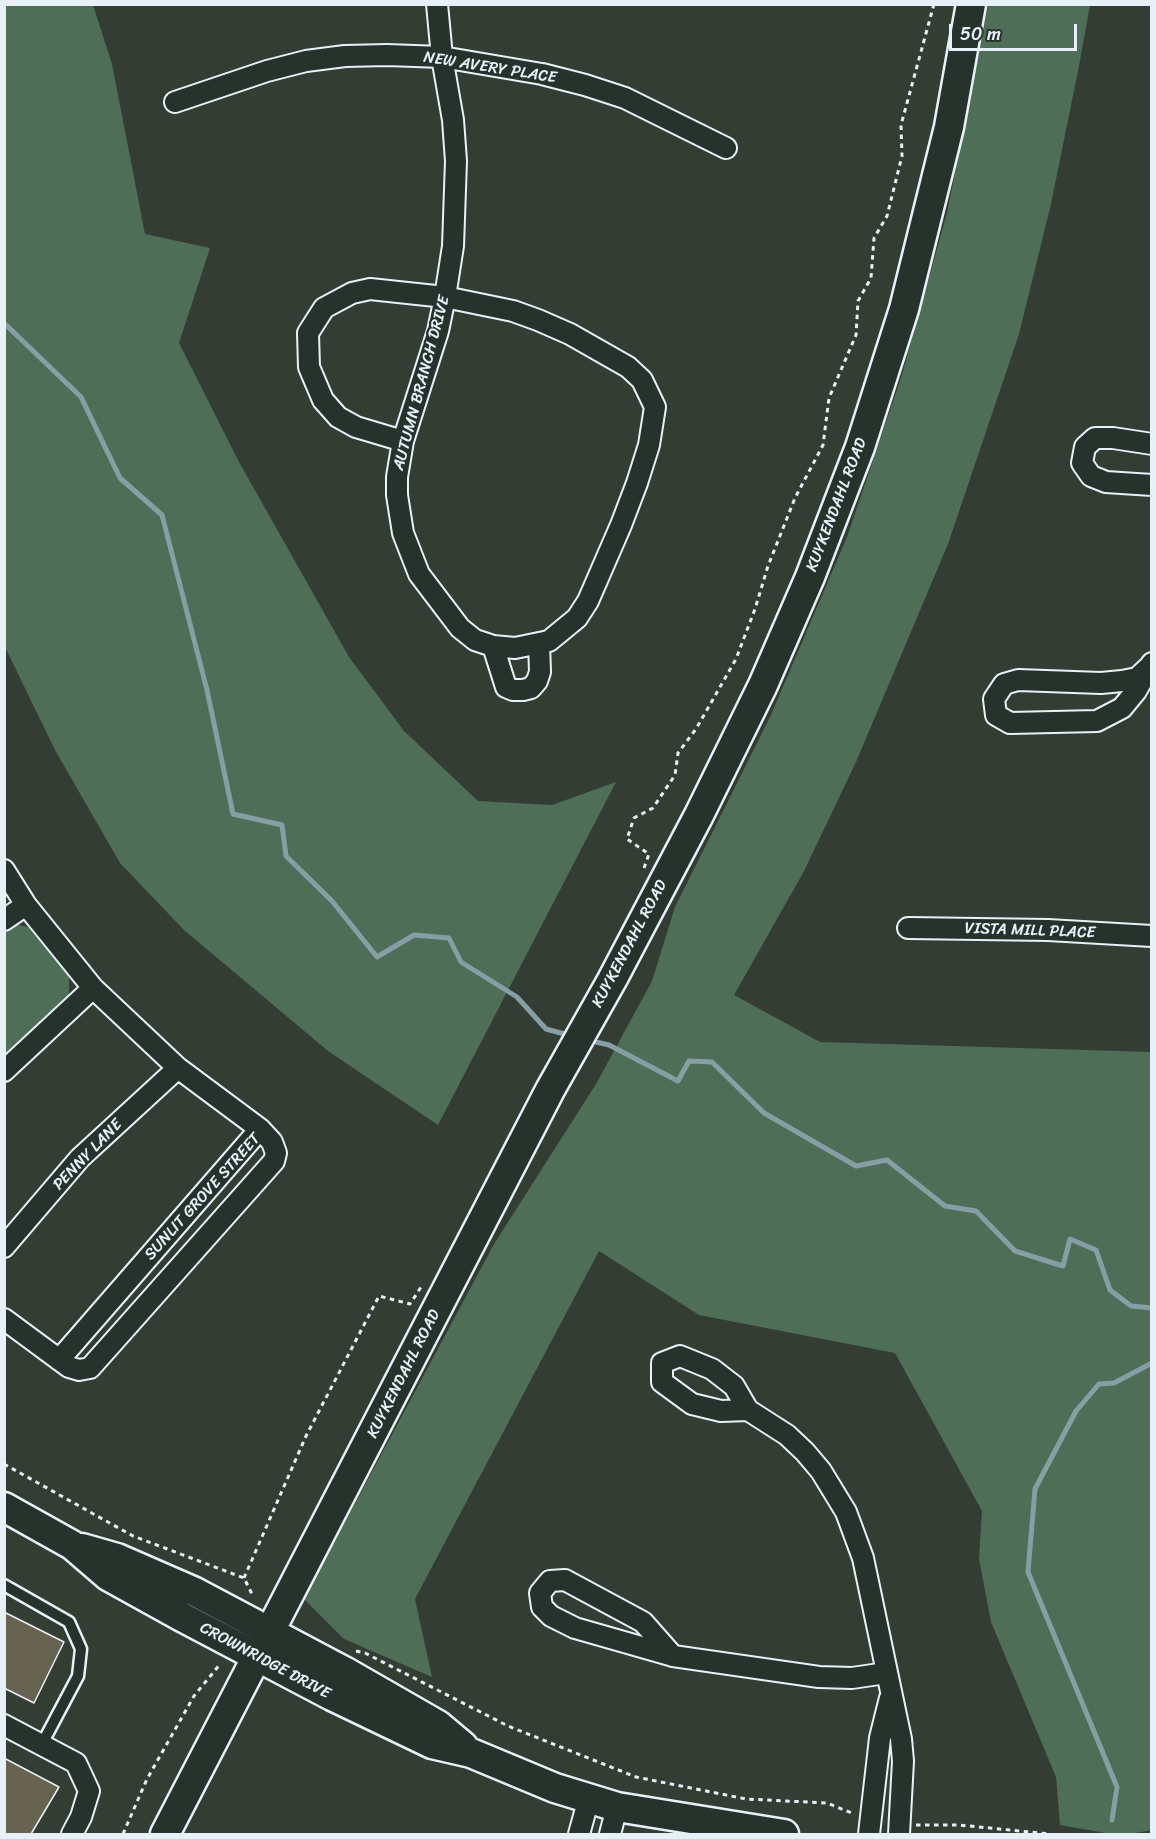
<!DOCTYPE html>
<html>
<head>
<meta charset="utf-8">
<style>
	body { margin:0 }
	#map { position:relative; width:1156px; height:1839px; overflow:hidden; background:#333d34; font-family:Sriracha,sans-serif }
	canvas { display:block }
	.frame { position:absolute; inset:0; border:6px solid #e8f1f8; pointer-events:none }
	.scale { position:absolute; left:949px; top:24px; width:128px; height:27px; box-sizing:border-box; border:3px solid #e8f1f8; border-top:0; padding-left:8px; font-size:18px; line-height:21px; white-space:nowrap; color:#e8f1f8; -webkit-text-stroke:4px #26332d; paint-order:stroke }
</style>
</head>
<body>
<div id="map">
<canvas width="1156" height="1839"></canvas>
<div class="frame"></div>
<div class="scale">50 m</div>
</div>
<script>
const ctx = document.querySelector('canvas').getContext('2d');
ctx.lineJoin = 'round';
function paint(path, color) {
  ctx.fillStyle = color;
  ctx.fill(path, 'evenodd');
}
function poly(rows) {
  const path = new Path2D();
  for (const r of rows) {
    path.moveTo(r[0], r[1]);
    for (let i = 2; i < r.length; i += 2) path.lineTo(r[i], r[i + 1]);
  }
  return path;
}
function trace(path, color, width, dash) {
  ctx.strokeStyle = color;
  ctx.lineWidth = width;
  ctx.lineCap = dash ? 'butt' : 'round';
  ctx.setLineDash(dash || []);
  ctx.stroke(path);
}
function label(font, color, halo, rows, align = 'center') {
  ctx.font = font + ' Sriracha,sans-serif';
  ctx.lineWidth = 4.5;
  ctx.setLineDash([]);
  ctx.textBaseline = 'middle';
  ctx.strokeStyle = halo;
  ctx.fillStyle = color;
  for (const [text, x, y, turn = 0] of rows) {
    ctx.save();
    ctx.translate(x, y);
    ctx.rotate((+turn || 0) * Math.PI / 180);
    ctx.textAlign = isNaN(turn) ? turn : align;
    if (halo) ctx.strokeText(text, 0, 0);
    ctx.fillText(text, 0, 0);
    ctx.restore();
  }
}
const green = poly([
	[5,4,93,5,112,64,145,234,210,248,179,343,239,462,349,657,404,731,478,801,552,805,616,782,438,1125,328,1051,184,930,120,863,55,750,5,647],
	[988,5,1090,5,1079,66,1051,204,1019,334,948,544,856,762,803,873,734,995,820,1042,1151,1052,1152,1830,1130,1834,1111,1834,1060,1825,1056,1777,991,1622,979,1559,982,1511,895,1353,699,1315,599,1251,415,1599,432,1677,344,1639,304,1599,494,1244,596,1084,652,981,675,907,770,717,847,537,901,378,947,213],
	[14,924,28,927,69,977,69,998,5,1058,5,930]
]);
const stream = poly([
	[4,323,81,397,120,478,162,515,207,690,233,814,282,825,286,856,332,901,377,957,414,935,449,938,461,962,517,997,546,1029,572,1036],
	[587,1040,609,1045,678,1081,689,1061,712,1062,764,1113,856,1166,887,1160,945,1206,976,1211,1015,1251,1063,1266,1070,1239,1096,1250,1110,1290,1131,1306,1152,1308],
	[1112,1820,1117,1787,1028,1572,1035,1489,1076,1411,1099,1384,1114,1383,1152,1363]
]);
const building = poly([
	[4,1612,64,1642,34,1703,4,1688,4,1612],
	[4,1758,59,1787,31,1834,4,1834,4,1758]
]);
const path = poly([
	[644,868,649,854,627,839,634,818,653,808,675,775,678,753,696,729,736,659,755,609,768,566,795,498,823,445,829,398,856,335,858,301,871,278,874,238,887,216,902,156,901,125,934,4],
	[4,1464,133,1536,244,1578,253,1596],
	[244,1578,306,1436,379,1296,410,1304,423,1284],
	[356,1651,365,1653,508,1726,636,1777,746,1799,827,1803,854,1814],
	[916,1825,959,1825,1050,1834],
	[123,1834,147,1779,194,1696,221,1663]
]);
const lane = poly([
	[4,1585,69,1622,81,1649,78,1676,42,1744]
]);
const street = poly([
	[175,102,267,71,306,61,345,56,387,55,442,57,542,74,585,85,625,98,726,148],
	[403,441,356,427,338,417,323,400,309,367,308,333,324,308,352,293,370,289,445,297,513,311,538,320,570,334,628,367,642,380,655,407,649,445,637,483,621,525,588,601,577,618,549,641,515,648,493,646,475,640,460,628,419,574,403,533,397,495,397,477,403,441,438,331,445,297,453,246,456,161,453,120,442,57,437,4],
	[1152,444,1113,438,1095,438,1085,447,1082,463,1091,476,1106,482,1152,485],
	[493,646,506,687,513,690,523,690,531,688,537,681,540,672,539,643],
	[1150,666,1137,678,1122,681,1101,683,1018,680,1004,684,994,699,996,715,1010,723,1097,721,1122,708,1136,691,1150,666,1152,663],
	[4,870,26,905,93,988,178,1068,260,1129,272,1142,276,1153,274,1161,90,1368,79,1370,69,1367,4,1319],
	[4,920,26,905],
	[908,928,1048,930,1152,936],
	[4,1071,93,988],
	[4,1247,80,1158,178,1068],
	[59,1360,260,1129],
	[748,1410,721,1411,692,1404,662,1382,662,1363,680,1356,712,1369,734,1386,748,1410,787,1435,805,1452,821,1471,846,1512,863,1558,901,1739,903,1761,899,1834],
	[565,1580,643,1622,673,1656,575,1628,551,1616,542,1607,540,1593,550,1581,565,1580],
	[673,1656,819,1677,852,1678,886,1673],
	[4,1725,76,1763,89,1791,81,1817,72,1834],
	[579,1834,589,1798],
	[610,1834,617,1807],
	[869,1834,880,1738,890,1698]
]);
const secondary = poly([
	[4,1507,72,1545,108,1576,182,1617,332,1696,432,1744,471,1753,555,1788,617,1807,784,1834],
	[82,1548,117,1558,195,1592,344,1671,438,1725,463,1746],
	[165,1834,550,1090,612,980,699,815,763,685,810,577,860,447,904,309,949,127,971,4]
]);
const streetNames = [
	["NEW AVERY PLACE",490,68,9],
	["AUTUMN BRANCH DRIVE",422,383,-75],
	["KUYKENDAHL ROAD",837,505,-69],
	["VISTA MILL PLACE",1030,931,2],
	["KUYKENDAHL ROAD",630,944,-62],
	["PENNY LANE",88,1155,-46],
	["SUNLIT GROVE STREET",203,1197,-48],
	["KUYKENDAHL ROAD",404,1374,-63],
	["CROWNRIDGE DRIVE",265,1661,28]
];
paint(green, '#4f6e57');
trace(stream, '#869ea4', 5);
paint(building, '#666450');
trace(building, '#e8f1f8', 1.5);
trace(lane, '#e8f1f8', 15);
trace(street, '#e8f1f8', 24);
trace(secondary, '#e8f1f8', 33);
trace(path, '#e8f1f8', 3, [4.5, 4.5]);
trace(lane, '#26332d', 10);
trace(street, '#26332d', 20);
trace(secondary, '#26332d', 28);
label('16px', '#e8f1f8', '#26332d', streetNames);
</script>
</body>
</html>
